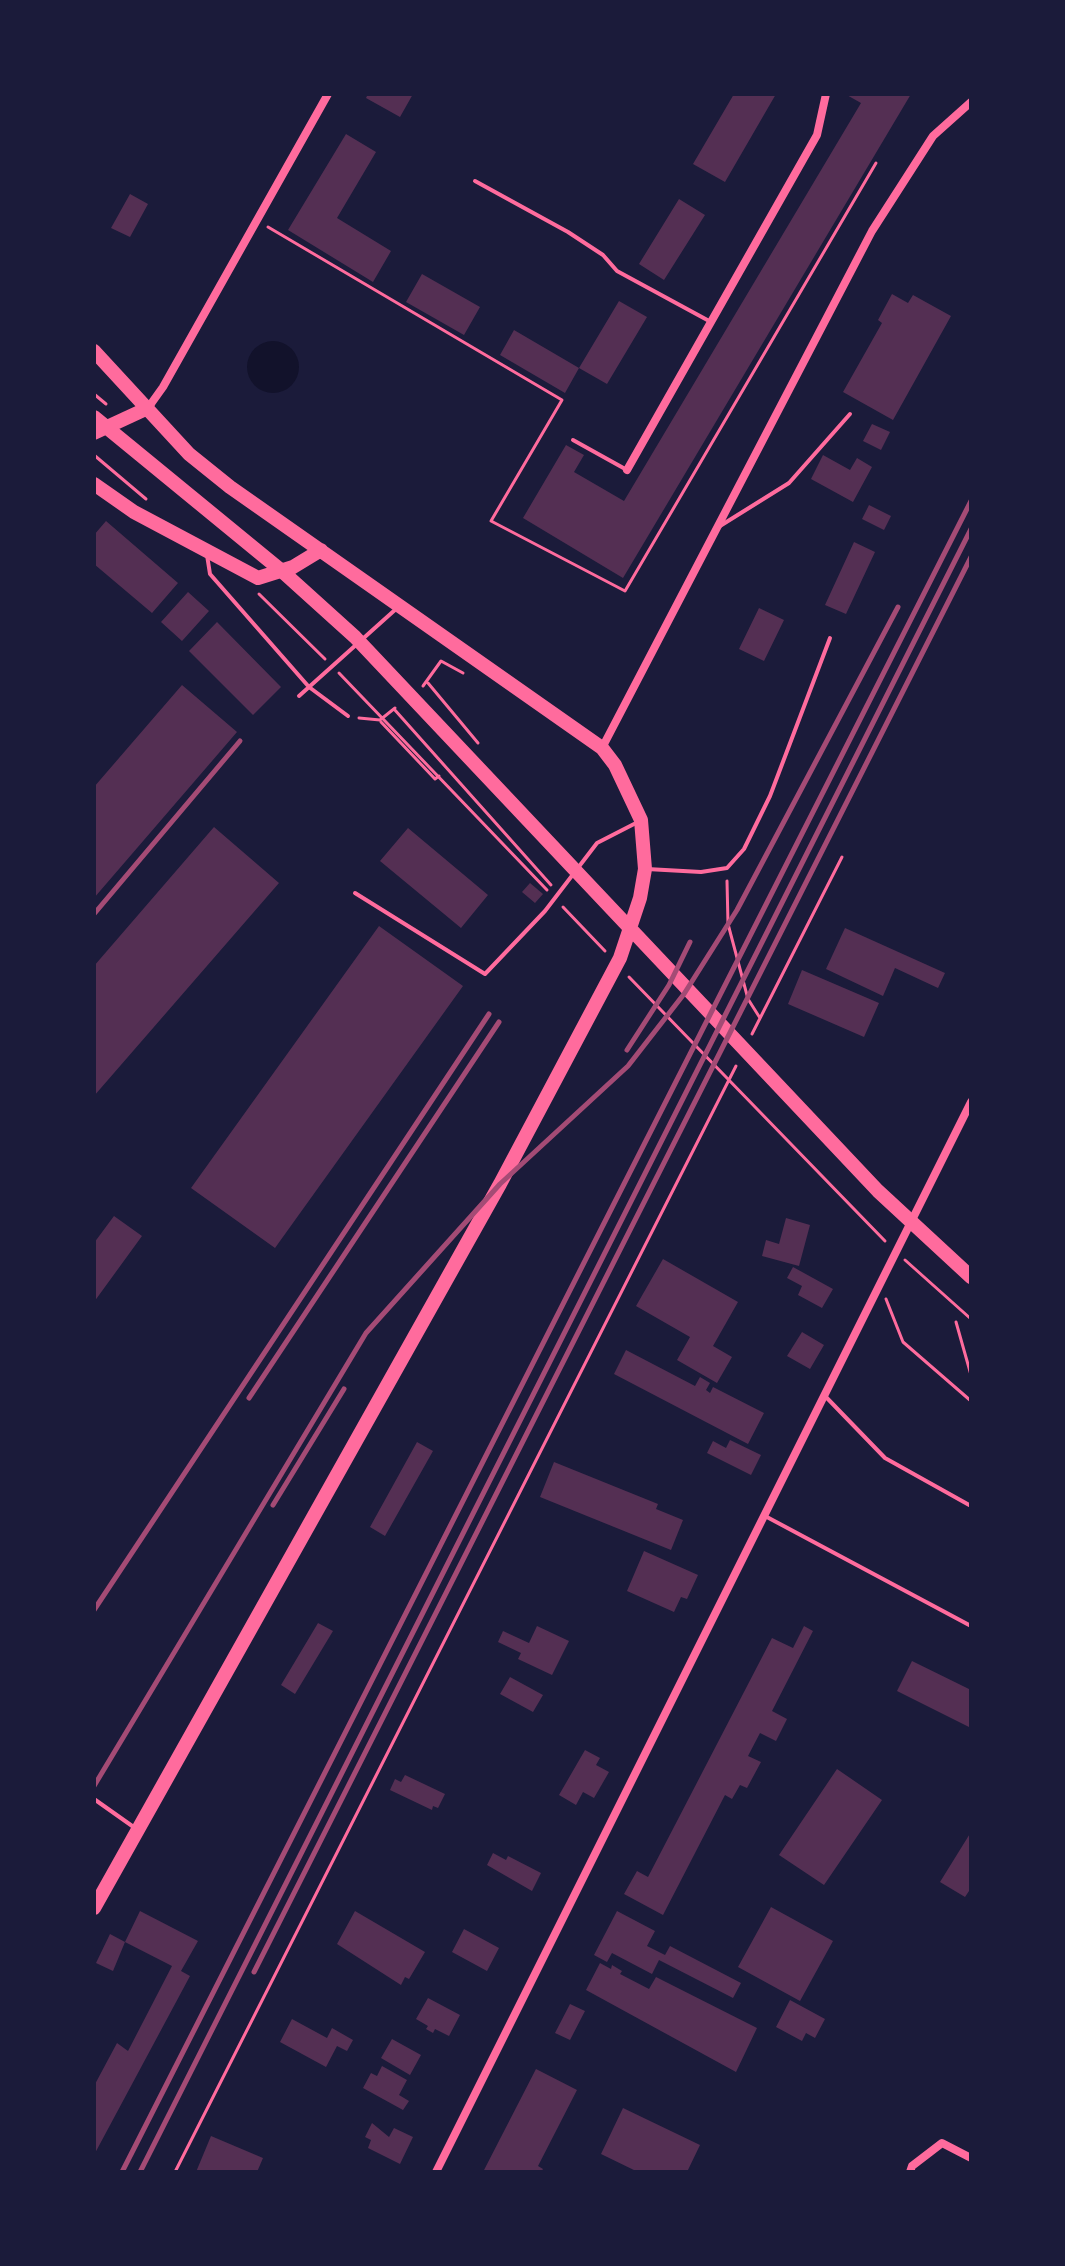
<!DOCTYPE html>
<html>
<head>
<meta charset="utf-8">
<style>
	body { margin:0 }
	#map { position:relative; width:1065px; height:2266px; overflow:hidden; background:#1b1b3a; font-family:"Fira Sans",sans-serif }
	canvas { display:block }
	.frame { position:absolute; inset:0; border:96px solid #1b1b3a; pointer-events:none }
</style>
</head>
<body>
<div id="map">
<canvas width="1065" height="2266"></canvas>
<div class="frame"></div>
</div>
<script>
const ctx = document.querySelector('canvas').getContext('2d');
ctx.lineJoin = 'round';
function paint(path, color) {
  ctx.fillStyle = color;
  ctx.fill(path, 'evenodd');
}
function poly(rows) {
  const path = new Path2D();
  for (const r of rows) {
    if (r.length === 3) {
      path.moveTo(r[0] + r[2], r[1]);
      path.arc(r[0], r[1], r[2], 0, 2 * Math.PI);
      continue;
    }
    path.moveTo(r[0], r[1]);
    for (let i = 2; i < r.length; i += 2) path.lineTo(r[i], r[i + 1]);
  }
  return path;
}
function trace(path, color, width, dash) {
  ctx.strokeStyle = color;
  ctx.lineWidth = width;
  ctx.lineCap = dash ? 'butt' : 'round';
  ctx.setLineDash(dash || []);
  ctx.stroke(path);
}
const water = poly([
	[273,367,26]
]);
const building = poly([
	[368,94,413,94,400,117,366,98],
	[734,94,776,94,725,182,693,164],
	[845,94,911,94,623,578,523,518,566,445,584,455,574,472,624,501,861,103],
	[346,134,376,152,337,218,391,251,373,282,288,230],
	[130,194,148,204,130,237,111,228],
	[679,199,705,215,664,280,639,264],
	[422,274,480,307,464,335,406,302],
	[892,294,908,303,913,295,951,316,893,420,843,392,882,323,878,320],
	[619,301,647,317,607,384,579,368],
	[514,330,579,368,565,393,500,355],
	[872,424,890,432,881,450,863,441],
	[823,455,850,470,857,458,872,467,853,502,811,479],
	[869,505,891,516,884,530,862,519],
	[106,521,178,583,152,613,94,564,94,535],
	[854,542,875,552,846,614,825,605],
	[188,592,209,611,182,641,161,622],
	[759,608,784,620,764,661,739,649],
	[217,622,281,687,253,715,189,651],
	[182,685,237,732,94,898,94,787],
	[214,827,279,883,94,1096,94,966],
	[408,828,488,895,461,928,380,861],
	[530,883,543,894,535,903,522,892],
	[379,926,463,986,275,1248,191,1188],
	[845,928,945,973,938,988,895,968,883,996,826,969],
	[802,970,879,1003,864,1037,788,1004],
	[114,1216,142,1236,94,1302,94,1243],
	[786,1218,810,1225,799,1266,762,1256,766,1240,779,1244],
	[663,1259,738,1302,713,1346,732,1357,717,1383,677,1360,690,1337,636,1306],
	[793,1267,833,1289,822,1308,798,1295,802,1286,787,1278],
	[802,1332,824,1345,810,1369,787,1356],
	[626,1350,695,1386,700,1377,710,1383,706,1390,710,1393,713,1387,764,1413,748,1444,614,1374],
	[730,1440,761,1455,751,1475,707,1453,713,1441,726,1448],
	[417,1442,433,1451,385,1536,370,1527],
	[554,1462,658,1504,656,1509,683,1520,671,1550,540,1497],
	[644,1551,698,1575,687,1599,681,1597,674,1612,627,1591],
	[318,1623,333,1631,295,1694,281,1685],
	[537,1626,569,1641,552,1675,518,1659,521,1653,498,1642,503,1631,529,1643],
	[804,1626,813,1631,772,1711,787,1719,776,1741,760,1733,748,1756,761,1762,747,1788,740,1785,732,1799,725,1795,663,1915,624,1894,637,1871,648,1877,772,1638,793,1648],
	[912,1661,971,1690,971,1728,897,1691],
	[510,1677,543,1695,533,1712,500,1694],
	[585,1750,600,1758,596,1765,609,1772,594,1798,583,1792,576,1805,559,1795],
	[837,1769,882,1800,824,1885,779,1855],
	[405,1775,445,1794,438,1808,433,1806,432,1810,390,1790,395,1779,401,1782],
	[971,1832,971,1888,965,1897,940,1882],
	[493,1853,506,1860,508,1856,541,1873,532,1891,487,1865],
	[771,1907,833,1941,800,2001,738,1967],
	[140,1911,198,1941,181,1971,190,1976,94,2155,94,2086,117,2043,128,2051,172,1966,125,1942],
	[355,1911,425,1952,409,1979,405,1977,401,1985,337,1944],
	[617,1911,655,1931,647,1946,665,1955,670,1946,741,1983,733,1998,659,1960,652,1974,612,1953,607,1962,594,1955],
	[464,1929,499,1948,487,1971,452,1952],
	[110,1934,125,1942,113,1971,96,1963],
	[600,1963,611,1969,612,1965,622,1971,620,1974,649,1989,656,1977,757,2028,736,2072,586,1990],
	[428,1998,460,2015,449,2036,435,2029,433,2033,426,2029,428,2026,416,2019],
	[790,2000,825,2019,815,2038,806,2033,802,2041,776,2027],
	[570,2004,585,2011,570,2040,555,2033],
	[292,2019,327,2038,332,2028,353,2040,347,2051,337,2046,326,2067,280,2042],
	[392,2039,421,2055,410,2075,381,2058],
	[382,2066,407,2080,399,2095,409,2101,403,2110,363,2088,371,2073,377,2076],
	[536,2069,577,2090,538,2166,543,2169,541,2172,483,2172],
	[623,2108,700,2145,687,2172,638,2172,601,2154],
	[372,2123,389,2137,394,2128,413,2137,400,2164,368,2148,371,2140,365,2137],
	[211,2136,263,2158,257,2172,196,2172]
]);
const path = poly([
	[268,227,562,400,491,521,625,591,876,163],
	[94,394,106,404],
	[94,455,146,499],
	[259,594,325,659],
	[339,673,547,890],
	[428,683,478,743],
	[423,686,441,661,463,673],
	[394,709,551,885],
	[359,718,380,720,395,708],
	[381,722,435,779,439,776],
	[727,881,728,924,748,999,760,1018],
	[563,907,605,951],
	[629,977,885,1241],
	[752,1034,842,857],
	[905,1260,971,1319],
	[886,1299,903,1342,971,1401],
	[956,1322,971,1375],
	[175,2172,736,1066]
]);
const service = poly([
	[475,181,568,232,603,255,617,271,711,322],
	[573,440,627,470],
	[720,526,789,483,850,414],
	[207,555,210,574,309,687,348,716],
	[299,696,396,609],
	[647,869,701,872,727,868,744,849,770,796,830,638],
	[355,893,485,974,545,911,597,843,636,823],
	[825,1396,885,1458,971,1506],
	[765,1516,971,1626],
	[94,1799,135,1828]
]);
const minor = poly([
	[148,408,163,387,328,94],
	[627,470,817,135,826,94],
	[602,748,872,231,933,136,971,102],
	[436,2172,971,1102],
	[910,2172,912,2166,942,2143,971,2158]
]);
const primary = poly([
	[94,351,189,454,230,487,602,748,615,765,641,820,645,869,640,898,620,958,500,1184,94,1908],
	[94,417,283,572,355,637,878,1191,971,1277],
	[94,433,148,408],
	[94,484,134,512,258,578,293,567,321,550]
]);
const rail = poly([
	[94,914,240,741],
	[627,1050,669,985,690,942],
	[249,1398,499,1022],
	[273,1505,344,1389],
	[94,1610,489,1014],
	[94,1786,366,1333,500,1184,628,1066,684,994,737,910,898,607],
	[254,1972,971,557],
	[122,2172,971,501],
	[140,2172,971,529]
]);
paint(water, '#12122b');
paint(building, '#542f53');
trace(path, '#ff6b9d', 3);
trace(service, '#ff6b9d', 4);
trace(minor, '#ff6b9d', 8);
trace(primary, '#ff6b9d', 14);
trace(rail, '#a44b75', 5);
</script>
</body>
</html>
